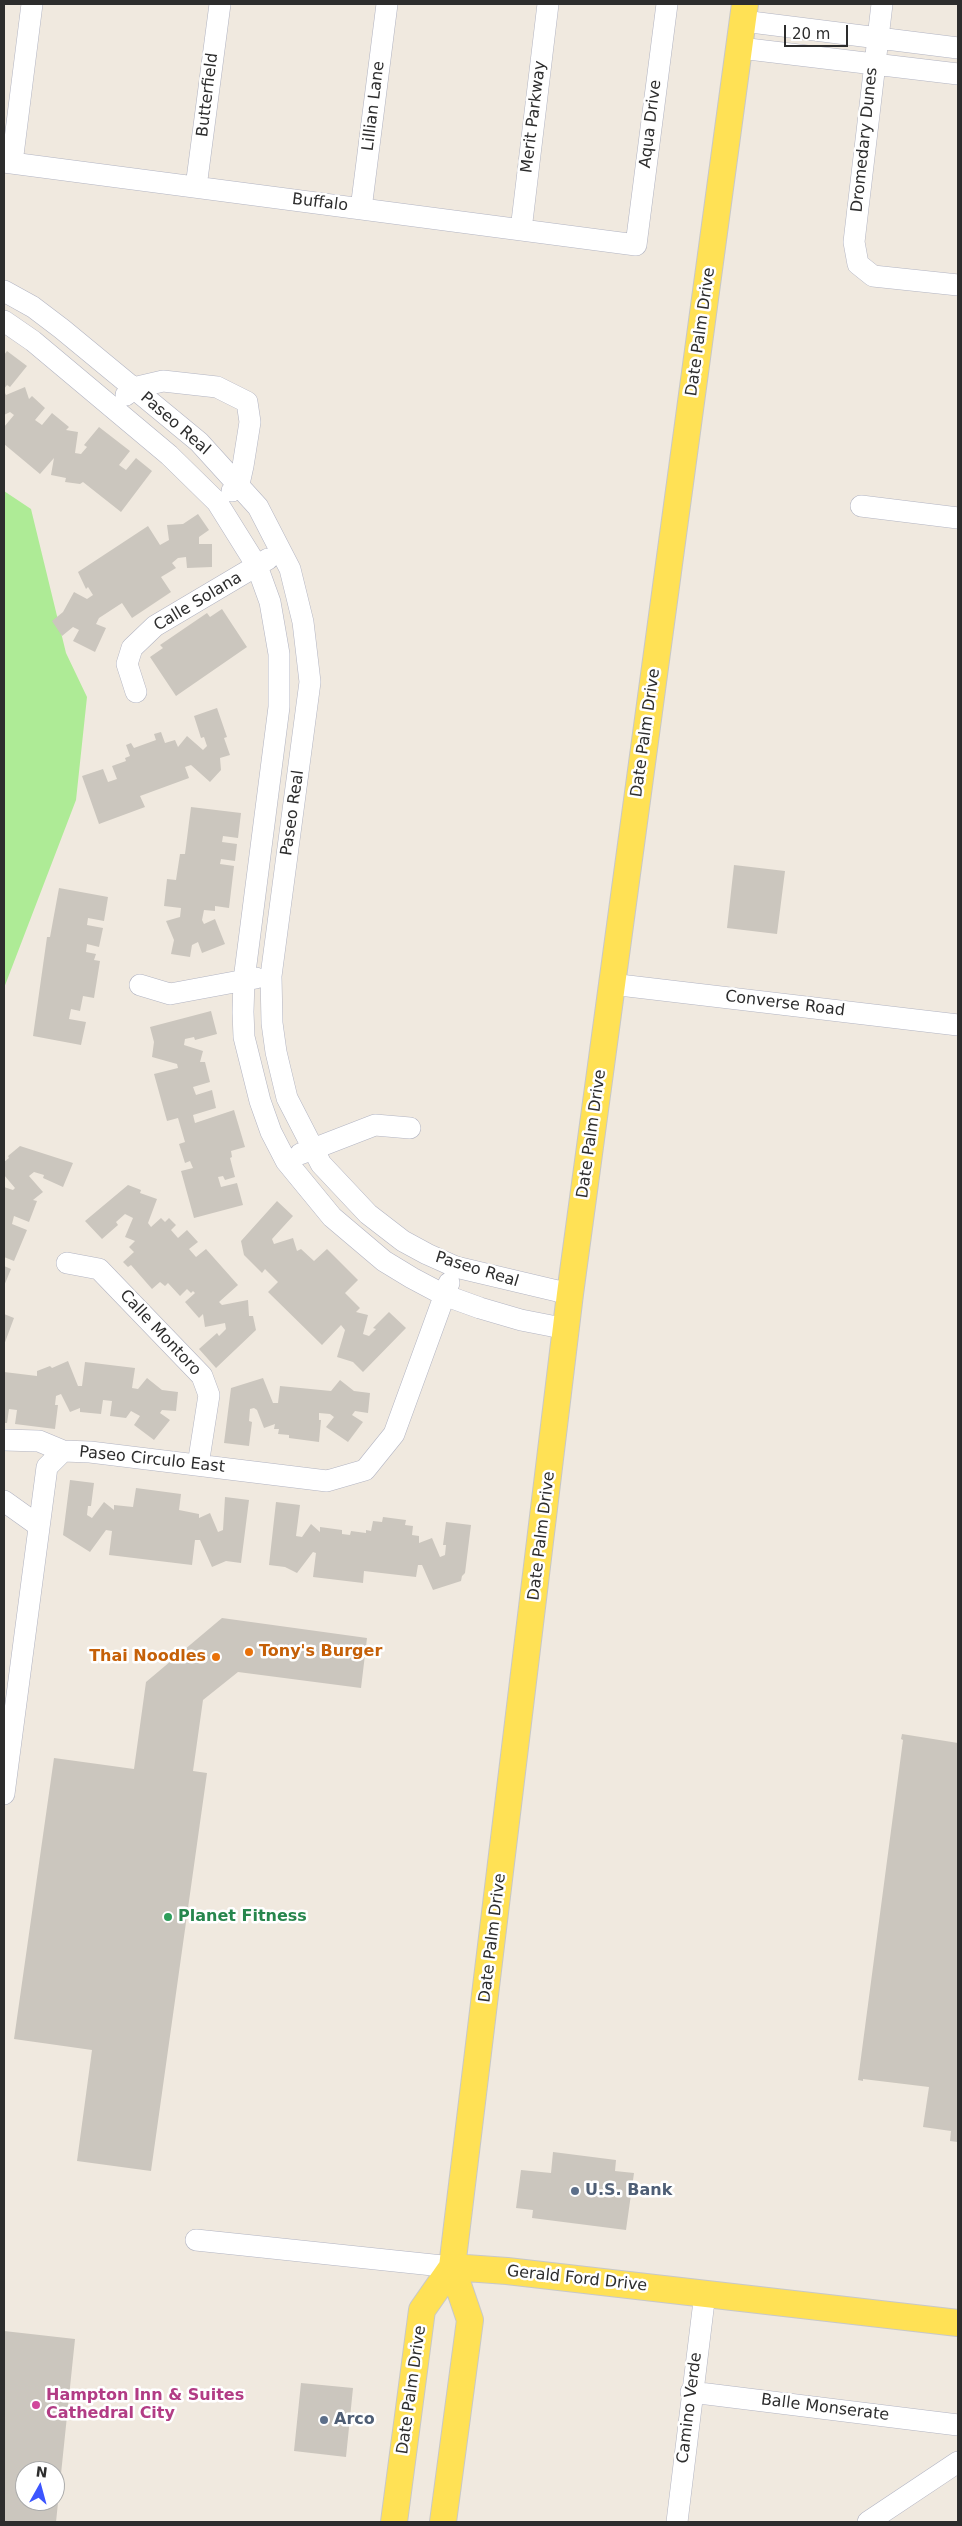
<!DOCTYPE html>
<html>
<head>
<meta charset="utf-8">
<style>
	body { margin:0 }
	#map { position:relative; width:962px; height:2526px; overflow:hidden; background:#f0e9df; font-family:"DejaVu Sans",sans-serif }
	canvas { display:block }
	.frame { position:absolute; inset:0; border:5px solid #2d2d2d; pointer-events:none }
	.north { position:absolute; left:15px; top:2461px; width:50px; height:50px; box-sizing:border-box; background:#fff; border:1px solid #ababab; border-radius:50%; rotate:7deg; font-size:14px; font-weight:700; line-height:20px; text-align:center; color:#2d2d2d }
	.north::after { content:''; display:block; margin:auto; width:18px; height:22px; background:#3c55ff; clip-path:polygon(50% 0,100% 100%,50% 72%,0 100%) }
	.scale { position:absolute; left:784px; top:25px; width:64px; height:22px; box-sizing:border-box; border:2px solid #2d2d2d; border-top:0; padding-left:6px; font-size:15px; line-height:18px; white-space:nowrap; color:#2d2d2d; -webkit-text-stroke:4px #fff; paint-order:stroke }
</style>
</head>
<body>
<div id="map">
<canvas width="962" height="2526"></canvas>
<div class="frame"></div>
<div class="north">N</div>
<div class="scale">20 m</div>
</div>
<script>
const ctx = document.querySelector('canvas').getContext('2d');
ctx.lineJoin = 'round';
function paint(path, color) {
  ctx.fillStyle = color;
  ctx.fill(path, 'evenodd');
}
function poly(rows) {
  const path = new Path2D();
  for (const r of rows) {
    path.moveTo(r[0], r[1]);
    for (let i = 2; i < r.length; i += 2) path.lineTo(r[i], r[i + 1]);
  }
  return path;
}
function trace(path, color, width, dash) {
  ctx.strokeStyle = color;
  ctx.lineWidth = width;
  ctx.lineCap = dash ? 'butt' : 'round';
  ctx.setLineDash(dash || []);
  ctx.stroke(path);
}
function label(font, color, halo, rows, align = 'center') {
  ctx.font = font + ' "DejaVu Sans",sans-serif';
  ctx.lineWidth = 5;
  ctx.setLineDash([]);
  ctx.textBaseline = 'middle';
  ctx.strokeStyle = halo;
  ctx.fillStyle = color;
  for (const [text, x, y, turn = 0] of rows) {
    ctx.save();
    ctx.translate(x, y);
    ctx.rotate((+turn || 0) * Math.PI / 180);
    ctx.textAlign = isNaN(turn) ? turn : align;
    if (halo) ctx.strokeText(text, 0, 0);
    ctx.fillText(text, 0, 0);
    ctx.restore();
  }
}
const green = poly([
	[4,491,31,509,66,653,87,697,76,800,4,988]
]);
const building = poly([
	[7,351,27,366,10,387,7,385,4,389,4,355],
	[25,387,29,399,32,396,45,408,35,420,42,425,52,413,69,427,66,430,78,432,75,453,81,454,87,447,84,445,99,427,130,451,119,465,126,470,136,458,152,471,121,512,83,482,80,484,65,482,66,478,51,475,54,458,40,474,4,444,4,427,14,415,10,412,4,415,4,391,6,395],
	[198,514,209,530,199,537,199,544,212,544,212,567,187,568,186,557,178,558,172,563,176,568,161,577,171,592,132,618,122,603,99,618,96,624,106,628,95,652,73,641,79,630,73,627,62,636,52,621,63,612,74,592,87,599,93,595,88,587,86,589,78,572,148,526,160,545,169,540,167,525,183,524],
	[222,609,247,647,176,696,150,657,163,648,160,645,207,613,210,617],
	[217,708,227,737,224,738,230,755,220,758,221,770,210,782,191,765,185,767,189,778,140,796,145,807,99,824,82,776,103,769,108,782,117,779,112,766,126,761,125,758,130,756,126,745,131,743,134,748,156,740,154,734,161,732,165,743,175,740,178,747,187,736,203,750,207,746,204,737,201,738,194,716],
	[191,807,241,813,238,838,223,836,222,842,237,844,235,861,221,859,220,864,234,866,229,908,215,906,215,911,204,910,202,920,204,924,215,919,225,944,202,953,198,942,192,945,190,957,171,954,174,940,166,921,180,917,181,908,164,906,167,879,176,880,180,854,185,854],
	[734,865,785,871,777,934,727,928],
	[59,888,108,897,104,921,88,918,87,925,103,928,99,947,87,944,86,952,96,954,94,960,100,961,94,998,83,996,80,1011,71,1009,69,1019,86,1022,81,1045,33,1036,47,937,50,937],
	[211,1011,217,1034,195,1040,194,1037,185,1039,184,1045,203,1051,200,1062,205,1062,210,1082,193,1087,196,1095,212,1090,216,1108,193,1115,195,1123,234,1110,245,1147,231,1151,232,1157,230,1158,235,1177,225,1180,223,1176,218,1177,221,1187,237,1183,243,1205,194,1218,181,1171,193,1168,190,1161,185,1163,179,1144,185,1142,178,1118,167,1121,154,1074,178,1068,177,1064,152,1057,154,1042,150,1027],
	[20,1146,73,1163,63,1187,43,1178,44,1175,34,1172,29,1176,43,1192,33,1200,37,1201,29,1222,14,1216,12,1224,27,1230,14,1261,4,1257,4,1187,13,1190,15,1188,4,1175,4,1162,9,1158,8,1156],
	[128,1185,141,1190,140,1193,157,1199,148,1223,151,1227,161,1218,165,1222,169,1218,176,1225,171,1230,178,1238,187,1230,198,1242,189,1249,196,1257,206,1249,238,1285,219,1302,222,1305,248,1300,249,1316,253,1316,256,1330,216,1368,199,1349,217,1333,219,1336,226,1329,225,1323,205,1327,203,1314,199,1318,185,1302,195,1293,193,1291,191,1293,187,1289,180,1296,168,1283,165,1286,160,1282,152,1289,131,1265,128,1267,123,1262,134,1252,129,1247,135,1241,125,1237,133,1218,125,1214,116,1222,118,1225,102,1239,85,1221],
	[277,1201,293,1216,272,1239,274,1244,293,1238,297,1251,301,1249,314,1261,327,1249,358,1280,345,1293,360,1308,356,1312,368,1315,363,1334,369,1336,376,1329,373,1328,389,1312,406,1328,363,1372,353,1362,337,1357,345,1330,341,1325,322,1345,268,1292,278,1282,265,1269,262,1273,244,1255,241,1241],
	[4,1266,11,1269,4,1286],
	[4,1314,14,1318,4,1345],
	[68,1361,78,1386,82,1386,85,1362,135,1368,132,1388,138,1389,147,1378,162,1390,178,1392,176,1411,162,1410,160,1413,170,1420,154,1440,134,1425,140,1416,131,1411,126,1418,110,1416,112,1401,103,1400,101,1414,80,1412,80,1408,70,1412,61,1394,56,1396,55,1405,58,1405,55,1429,15,1424,17,1410,9,1409,7,1423,4,1423,4,1372,37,1376,37,1371,50,1366,52,1368],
	[263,1378,273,1403,278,1403,280,1386,331,1391,340,1380,354,1391,370,1393,368,1413,355,1411,352,1415,363,1422,348,1442,326,1427,334,1417,330,1414,319,1413,319,1420,321,1420,319,1442,289,1438,289,1435,278,1434,279,1429,274,1429,275,1424,264,1428,257,1410,254,1408,250,1409,249,1421,252,1422,249,1446,224,1443,231,1388],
	[70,1480,94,1483,91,1506,88,1506,87,1515,92,1518,104,1502,114,1510,114,1505,133,1507,136,1488,181,1494,179,1510,199,1514,199,1518,210,1513,218,1532,223,1530,225,1497,249,1500,241,1563,226,1561,212,1567,200,1540,195,1540,192,1565,109,1555,112,1531,106,1530,90,1552,63,1535],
	[276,1502,300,1505,296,1536,302,1537,311,1524,320,1532,320,1527,342,1530,342,1534,350,1535,351,1531,366,1533,366,1530,371,1531,373,1521,382,1522,383,1517,406,1520,405,1525,413,1526,412,1535,419,1536,419,1543,432,1538,440,1557,445,1555,446,1545,443,1545,446,1522,471,1525,465,1573,462,1576,461,1581,433,1590,422,1565,418,1565,416,1577,364,1571,363,1583,313,1577,316,1553,313,1552,297,1573,285,1567,269,1565],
	[222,1618,367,1638,361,1688,238,1672,203,1700,193,1771,207,1773,151,2171,77,2161,92,2050,14,2039,54,1758,134,1769,146,1682],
	[902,1734,958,1743,958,2142,950,2141,951,2131,923,2127,929,2087,863,2079,863,2081,858,2080,903,1740,901,1739],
	[553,2152,616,2160,615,2171,634,2173,626,2230,532,2218,533,2210,516,2208,521,2170,551,2173],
	[4,2331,75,2339,56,2522,4,2522],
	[25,2471,55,2471,55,2501,25,2501],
	[301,2383,353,2388,346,2457,294,2451]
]);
const minor = poly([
	[882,4,854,242,858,264,873,276,958,285],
	[743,21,958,48],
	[740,48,958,74],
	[4,162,636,245,667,4],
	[12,163,32,4],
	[196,187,220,4],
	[361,209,387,4],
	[521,230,548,4],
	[4,291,33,307,62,329,199,442,258,507,290,569,303,622,310,682,271,976,272,1023,276,1052,287,1098,321,1164,368,1214,403,1241,427,1254,456,1267,570,1294],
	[4,321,33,341,169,455,217,502,257,566,270,602,279,654,279,707,244,980,243,1012,244,1037,260,1101,271,1132,286,1161,332,1217,384,1261,412,1278,444,1295,480,1308,521,1320,567,1329],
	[126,395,133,388,163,381,217,387,247,402,250,422,243,466,239,484,232,491],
	[861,506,958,518],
	[136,692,127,664,132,648,155,626,268,559],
	[611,984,958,1025],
	[140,985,170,994,256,978],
	[300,1154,375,1125,410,1128],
	[67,1263,99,1269,202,1376,209,1395,198,1465],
	[4,1440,39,1441,63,1451],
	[4,1501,39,1526],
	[4,1794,47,1467,63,1451,90,1452,327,1481,365,1470,394,1434,449,1283],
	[196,2240,452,2267],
	[691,2392,958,2425],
	[677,2522,705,2293],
	[868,2522,958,2462]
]);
const major = poly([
	[452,2267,507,2271,958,2323],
	[394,2522,422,2310,452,2267],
	[443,2522,470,2320,452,2267,570,1294,745,4]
]);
const markers = [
	[249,1652,5,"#e8710a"],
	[216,1657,5,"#e8710a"],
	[168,1917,5,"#2e9e5b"],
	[575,2191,5,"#5c6f8a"],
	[36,2405,5,"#d1479c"],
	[324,2420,5,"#5c6f8a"]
];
const streetNames = [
	["Butterfield",208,95,-83],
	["Lillian Lane",374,106,-83],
	["Merit Parkway",534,117,-83],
	["Aqua Drive",651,124,-83],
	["Dromedary Dunes",865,140,-84],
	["Buffalo",320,203,7],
	["Date Palm Drive",701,332,-82],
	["Paseo Real",175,424,41],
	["Calle Solana",198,602,-31],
	["Date Palm Drive",646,733,-82],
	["Paseo Real",293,813,-82],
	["Converse Road",785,1004,7],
	["Date Palm Drive",592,1134,-82],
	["Paseo Real",477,1270,17],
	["Calle Montoro",160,1333,47],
	["Paseo Circulo East",152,1460,6],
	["Date Palm Drive",542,1536,-83],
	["Date Palm Drive",493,1938,-83],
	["Gerald Ford Drive",577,2279,6],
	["Date Palm Drive",412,2390,-82],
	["Camino Verde",690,2408,-83],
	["Balle Monserate",825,2408,7]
];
const foodNames = [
	["Tony's Burger",259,1652],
	["Thai Noodles",206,1657,"right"]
];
const leisureNames = [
	["Planet Fitness",178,1917]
];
const serviceNames = [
	["U.S. Bank",585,2191],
	["Arco",334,2420]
];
const hotelNames = [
	["Hampton Inn & Suites",46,2396],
	["Cathedral City",46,2414]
];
paint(green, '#aeeb96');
paint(building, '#cbc6be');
trace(minor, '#b2b4c2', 22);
trace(major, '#c8c8c8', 28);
trace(minor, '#fff', 21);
trace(major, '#ffe155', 26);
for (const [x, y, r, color] of markers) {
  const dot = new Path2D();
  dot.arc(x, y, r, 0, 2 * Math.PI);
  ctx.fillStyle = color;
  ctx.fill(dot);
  trace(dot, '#fff', 2);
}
label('16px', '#2d2d2d', '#fff', streetNames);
label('bold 16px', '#c56008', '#fff', foodNames, 'left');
label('bold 16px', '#27864d', '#fff', leisureNames, 'left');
label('bold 16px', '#4e5e75', '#fff', serviceNames, 'left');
label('bold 16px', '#b23c85', '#fff', hotelNames, 'left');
</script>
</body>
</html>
